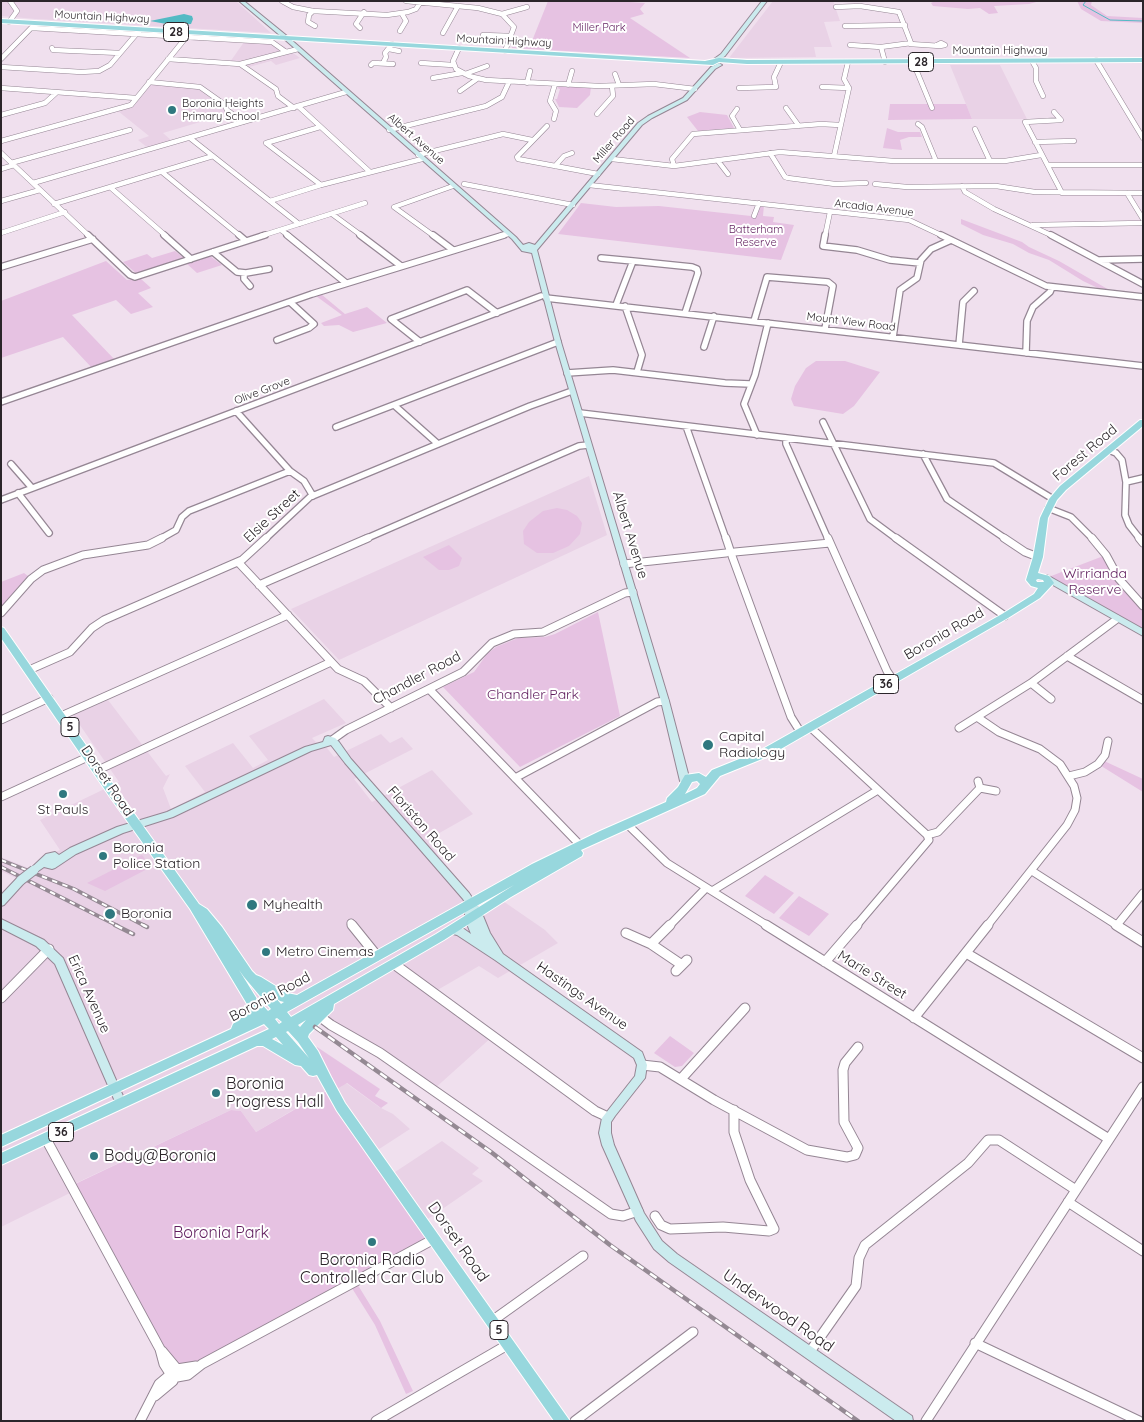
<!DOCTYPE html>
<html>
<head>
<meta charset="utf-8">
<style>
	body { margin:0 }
	#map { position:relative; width:1144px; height:1422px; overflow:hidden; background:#f0e0ee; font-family:Quicksand,sans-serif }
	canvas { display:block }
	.frame { position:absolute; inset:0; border:2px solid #2b252a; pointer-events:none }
</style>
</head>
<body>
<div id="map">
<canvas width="1144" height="1422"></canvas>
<div class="frame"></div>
</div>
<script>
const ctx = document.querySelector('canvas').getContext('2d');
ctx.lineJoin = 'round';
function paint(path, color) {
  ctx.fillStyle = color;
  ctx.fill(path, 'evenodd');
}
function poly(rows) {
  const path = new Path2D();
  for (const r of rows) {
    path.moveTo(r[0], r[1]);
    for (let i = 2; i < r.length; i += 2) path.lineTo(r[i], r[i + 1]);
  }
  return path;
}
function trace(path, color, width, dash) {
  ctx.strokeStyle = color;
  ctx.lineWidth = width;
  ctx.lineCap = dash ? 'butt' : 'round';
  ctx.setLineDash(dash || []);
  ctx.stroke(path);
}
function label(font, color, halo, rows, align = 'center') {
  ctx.font = font + ' Quicksand,sans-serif';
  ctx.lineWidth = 4;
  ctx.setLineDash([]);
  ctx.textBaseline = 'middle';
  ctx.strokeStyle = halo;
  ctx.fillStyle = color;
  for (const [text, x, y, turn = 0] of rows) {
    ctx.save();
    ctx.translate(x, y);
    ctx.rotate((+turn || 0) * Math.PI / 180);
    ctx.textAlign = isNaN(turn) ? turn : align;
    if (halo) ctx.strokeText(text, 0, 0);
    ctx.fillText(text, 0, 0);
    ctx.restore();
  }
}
const built = poly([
	[1,1,236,1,271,33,36,19,1,16],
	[773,1,833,1,840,21,824,22,832,47,814,47,816,57,729,58],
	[244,42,282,45,300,58,276,65,271,61,249,67,242,62,230,62],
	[950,65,1000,65,1027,119,972,119],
	[151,84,197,88,220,105,227,114,163,133,172,141,148,148,138,140,149,136,118,111,134,106],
	[589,476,607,535,339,660,291,609],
	[324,699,346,723,312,738,321,747,327,748,334,757,381,734,390,743,402,737,413,749,354,779,372,802,432,770,473,814,427,840,479,914,500,899,545,930,558,943,498,978,479,966,434,992,493,1036,433,1090,323,1019,303,1033,330,1088,256,1132,241,1111,231,1110,72,1185,74,1191,1,1227,1,896,18,879,1,871,1,857,31,869,44,857,60,850,40,820,119,782,73,715,108,700,166,776,170,774,163,788,171,809,205,792,185,766,233,743,253,768,268,760,249,736],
	[346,1083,379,1107,393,1114,410,1129,373,1153,332,1092],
	[442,1141,479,1168,472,1174,483,1181,422,1223,389,1176]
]);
const green = poly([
	[548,1,614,1,645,3,640,9,644,14,630,18,690,58,512,48,512,46,530,46],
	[935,1,1040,1,1029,4,994,6,998,13,989,14,980,8,968,9,933,6,931,3],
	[1077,1,1092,1,1091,5,1107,16,1143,18,1143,23,1101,21,1081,9],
	[560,86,591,87,590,95,577,108,559,107,555,99,557,99,560,89,557,88],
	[890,104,966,104,972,119,888,120],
	[700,112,727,115,734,128,698,131,687,117],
	[887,128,898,132,920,132,922,137,909,137,900,140,902,150,883,148],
	[581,203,616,207,659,206,751,216,756,204,764,205,763,216,774,217,773,222,794,225,781,260,558,234],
	[961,219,1022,242,1029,247,1059,261,1111,291,1102,290,1083,281,1049,260,1029,253,1013,244,983,235,961,224],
	[175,251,185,259,137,274,123,262,147,254,152,258],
	[210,256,222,265,197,273,186,263],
	[106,261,127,280,140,278,151,288,138,293,153,307,131,314,116,300,72,315,115,360,92,368,63,337,1,358,1,301],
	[321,294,345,314,367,307,387,323,353,332,339,325,324,326,321,323,342,315,316,296],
	[816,361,845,361,880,372,854,406,843,414,794,406,791,399,795,386,806,368],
	[557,508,567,510,577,516,582,523,580,534,569,546,553,553,537,553,524,544,523,531,529,522,543,511],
	[449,545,462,558,459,566,449,570,439,570,423,557],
	[1106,555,1113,568,1143,606,1143,633,1046,578],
	[24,573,28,576,1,607,1,582],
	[598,612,620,716,520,767,443,687,474,672,487,654,496,647,518,638,545,637,555,634],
	[1102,760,1143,779,1143,792,1098,764],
	[142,855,151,867,105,891,87,883],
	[765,875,794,893,774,914,745,896],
	[799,896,829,914,809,936,779,918],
	[670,1036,694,1053,682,1066,675,1067,654,1053],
	[317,1047,380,1089,375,1096,388,1103,381,1108,347,1083,332,1092,434,1239,356,1282,380,1321,413,1391,406,1394,375,1325,350,1285,178,1374,71,1186,231,1110,241,1111,256,1132,330,1089,311,1051]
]);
const water = poly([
	[184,14,192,16,193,19,191,24,172,25,150,21]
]);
const stream = poly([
	[1086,1,1083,5,1110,20,1143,21]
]);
const minorFar3 = poly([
	[282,1,293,7,313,11,387,15,408,12,416,9,420,3],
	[406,1,478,8,502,14,514,27,505,51],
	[836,7,860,6,899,12,911,43,881,47,885,62],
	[313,11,309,15,308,22,315,26],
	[502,14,527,7],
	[9,22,17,11,10,1],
	[845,26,905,25],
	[32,28,272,42,286,52],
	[360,28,356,24,364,12],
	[400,31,406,21,402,14],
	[443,33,458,6],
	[483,35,511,36],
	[910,44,940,46,945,45,941,43,937,45],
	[850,45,881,47],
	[52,48,53,50,120,53],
	[459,48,453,61,456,69,469,76,486,80,599,86,654,84,695,89],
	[389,49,399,51],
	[1,59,34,25],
	[168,59,240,64,276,89,278,96,294,108],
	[1096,60,1143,138],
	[1032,61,1036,68,1036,81,1043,96],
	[913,62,932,108],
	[383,63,386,57,385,53,392,44],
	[421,63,453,65],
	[240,64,298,49],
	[371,65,373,63,393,64],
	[1,67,81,72,99,71,110,65,139,31],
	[465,74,487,66],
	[615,74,619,85],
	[433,78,462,73],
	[149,82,200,87,224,104,227,110,243,122],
	[527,83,530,71],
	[568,85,572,71],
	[822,87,849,88],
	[1,88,136,98],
	[739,88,776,87,774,77,781,62],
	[460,91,477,79],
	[298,106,370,172],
	[786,108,799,126],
	[737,109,732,116,740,130],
	[1054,112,1061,120,1025,122,1062,193],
	[597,114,613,96,612,86],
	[1,115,45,103,56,93],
	[554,119,556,111,550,101,555,84],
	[918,124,922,127,936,161],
	[547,126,517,157,518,159,598,174],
	[320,127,266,143,321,185],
	[975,129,990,161],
	[389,130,486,106,502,97,509,82],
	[190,138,299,224],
	[1,141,131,105,188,35],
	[1035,142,1074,141],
	[1,153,89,236],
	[770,153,785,177,788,178,835,184,866,183],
	[418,155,503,134,532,140],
	[834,156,849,88,844,79,848,62],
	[612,159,674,166,780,152,894,161,1005,161,1041,155],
	[718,161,728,174],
	[11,163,130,130],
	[1048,165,1143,165],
	[555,166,564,156,572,153],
	[674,166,672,159,693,134,821,124,840,125],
	[1,169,14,165],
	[162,172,240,236],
	[33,183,346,92],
	[464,184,573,205],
	[875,184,907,187,996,186,1035,192,1143,193],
	[589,185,909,220,943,236],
	[962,186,965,192,994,209,1053,236],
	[110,187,166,236],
	[1127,193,1143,219],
	[1,201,40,190],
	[270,201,321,185,422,159],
	[54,204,213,156],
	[332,214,362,236],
	[754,216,759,203],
	[1033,225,1143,223],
	[281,230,289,236],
	[1,233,65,212],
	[261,236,365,203],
	[434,236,394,207,453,186],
	[500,236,508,234],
	[825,236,830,212]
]);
const minorFar2 = poly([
	[88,235,130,275,135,277,265,235],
	[164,235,191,259],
	[239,235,246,241],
	[287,235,346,283],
	[360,235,401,266],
	[433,235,453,250],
	[825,235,823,246,857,250,890,260,920,263],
	[941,235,1046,286,1143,297],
	[1051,235,1143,284],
	[213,252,237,272,246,273,269,269],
	[601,258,633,261],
	[1100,260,1143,259],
	[1,267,93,239],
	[244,273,244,279,250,286],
	[546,298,1143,366],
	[616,305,633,261,692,267,697,269,698,273,685,313],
	[625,306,642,355,637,372],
	[754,321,767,277,828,282,833,286,825,329],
	[893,337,900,290,917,278,921,260,931,249,951,240],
	[277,340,309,328,314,324,290,302],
	[420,342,391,319,467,290,497,313],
	[959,345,963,302,974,291],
	[704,347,714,316],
	[1026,353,1027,321,1033,307,1050,292,1052,287],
	[567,373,613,370,725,383,750,384],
	[1,402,312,294,504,235],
	[394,405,438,444],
	[236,411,290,471,304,481,313,496],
	[580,413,994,463,1053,499],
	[823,422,870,519,897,539],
	[686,426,726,539],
	[336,427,558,342],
	[757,435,744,404,755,375,768,323],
	[786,439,786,444,828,539],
	[1109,450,1116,453,1122,460,1126,482,1125,515,1129,525,1140,539],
	[923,454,947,499,1006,539],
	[11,464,32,488],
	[1126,482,1143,478],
	[18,493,49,533],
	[1,500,541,296],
	[1048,508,1071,517,1093,539],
	[160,539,176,530,182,517,189,511,290,471],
	[265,539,310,497,530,406,572,391],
	[365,539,579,446,588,445]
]);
const minorFar1 = poly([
	[726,538,730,550],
	[828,538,887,671,893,680],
	[896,538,1005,616],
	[1004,538,1025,552,1038,557],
	[1092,538,1106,555,1119,579,1143,606],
	[1139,538,1143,543],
	[735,552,830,543],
	[732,556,791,717,801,733],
	[238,562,338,669,364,681,391,708],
	[624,564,726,553],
	[259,585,368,538],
	[1,613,31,579,43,570,83,555,148,545,162,538],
	[1067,656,1143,700],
	[29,670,70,652,92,628,104,620,242,560,266,538],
	[1031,683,1051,699],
	[430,690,580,845],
	[61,716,288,615],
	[977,717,999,732,1040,749,1060,764,1074,786,1077,798,1075,810,1067,825,987,926],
	[1,720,49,698],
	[810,727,927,835,929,840,856,926],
	[959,728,1031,683,1117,619],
	[332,740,346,730,463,672,492,643,514,634,543,632,625,593,633,592],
	[98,770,331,662],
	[1069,776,1085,772,1098,764,1105,755,1108,741],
	[515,778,657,702,665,701],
	[978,781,980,788,996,791],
	[1,797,90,756],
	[627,824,667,863,768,926],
	[927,835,938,832,980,788],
	[1032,871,1118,926],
	[712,891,878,790],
	[351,923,353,926],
	[1117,925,1143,893],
	[669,926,706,888]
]);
const minor = poly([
	[352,925,377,956],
	[670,925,651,944,682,965],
	[766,925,1109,1139],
	[1116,925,1143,942],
	[626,933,651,944],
	[966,953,1143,1058],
	[825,962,857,925],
	[394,964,595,1111,608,1117],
	[676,971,687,960],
	[1,998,49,949],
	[321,1013,323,1019,331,1025,380,1053,611,1214,623,1216,638,1211],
	[914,1018,988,925],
	[642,1065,660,1067,714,1100,807,1150,847,1157,855,1155,858,1148,844,1122,843,1070,845,1063,858,1047],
	[681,1079,745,1008],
	[46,1139,160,1349,164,1364,171,1375,177,1377,188,1375,202,1364,434,1239],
	[1068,1202,1143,1251],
	[655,1216,661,1225,670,1229,723,1227,769,1231,774,1229,750,1180,734,1132,734,1110],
	[492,1321,583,1256],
	[975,1343,1139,1421],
	[162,1351,177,1369,196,1366],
	[809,1353,856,1286,859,1258,865,1245,968,1163,988,1140,999,1140,1076,1190],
	[155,1396,173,1381,176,1373],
	[140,1421,159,1384,177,1369],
	[376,1421,509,1344],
	[575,1421,693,1332],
	[926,1421,1143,1087]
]);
const secondary = poly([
	[239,1,244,1,287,36,516,237,523,245,529,243,535,245,638,123,648,116,683,98,711,67,719,63,722,65,715,69,687,100,652,118,642,125,537,250,561,342,669,701,690,781,688,783,682,783,680,781,661,701,555,342,532,253,522,251,512,239,283,38,239,1],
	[762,1,767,1,725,56,718,61,714,61,714,59,721,54,762,1],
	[1047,575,1143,629,1143,636,1044,580,1043,578,1044,576,1047,575],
	[328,736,335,738,339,742,351,759,469,893,481,911,490,933,503,954,642,1052,647,1065,645,1078,615,1116,611,1122,611,1133,614,1145,644,1213,662,1241,677,1254,912,1416,913,1421,896,1421,669,1262,654,1249,636,1221,602,1145,599,1133,602,1118,635,1076,637,1065,634,1058,495,960,457,935,449,933,448,930,449,927,453,926,464,929,471,934,465,919,465,911,468,908,463,899,345,763,331,745,311,751,173,817,123,833,76,854,55,868,52,869,44,867,34,874,31,873,29,870,46,854,55,852,59,855,70,848,117,827,167,812,305,747,323,742,325,737,328,736],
	[21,876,24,877,26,880,24,883,4,905,1,906,1,895,18,877,21,876],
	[1,919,44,940,63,958,126,1103,125,1106,121,1108,117,1106,55,964,36,946,1,928,1,919]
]);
const primary = poly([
	[1,19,705,61,719,58,747,60,1143,58,1143,62,747,64,719,62,713,65,1,23,1,19],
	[1140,420,1143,420,1143,426,1066,490,1057,500,1048,518,1043,557,1038,573,1049,576,1054,583,1040,598,1008,618,767,757,720,776,705,794,581,850,583,853,582,856,511,897,444,940,334,1004,333,1010,309,1034,308,1037,318,1051,331,1077,345,1103,570,1421,554,1421,337,1111,317,1075,313,1076,309,1075,301,1066,295,1065,263,1046,257,1046,1,1165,1,1153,269,1029,264,1024,1,1147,1,1135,231,1029,233,1024,246,1012,247,1004,190,909,110,797,1,638,1,627,4,628,118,791,199,904,207,909,222,927,252,971,256,975,261,977,287,993,297,995,532,864,600,831,666,802,667,798,678,787,685,775,699,773,706,777,712,770,759,751,1002,614,1034,594,1038,588,1031,586,1026,580,1033,557,1040,518,1049,499,1060,486,1140,420],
	[1038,579,1043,580,1044,582,1037,582,1036,580,1038,579],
	[697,781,700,784,697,788,685,794,692,782,697,781],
	[514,885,436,934,291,1017,287,1012,514,885],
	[239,970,244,977,271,1009,268,1011,257,999,239,970],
	[275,997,280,1001,284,1002,281,1004,275,997],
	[277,1018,282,1022,279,1024,275,1019,277,1018],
	[306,1020,300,1027,298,1025,306,1020],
	[288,1031,298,1042,309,1058,286,1032,288,1031],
	[276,1037,283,1045,272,1039,276,1037]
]);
const railFar1 = poly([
	[1,860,74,889,145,926],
	[1,867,118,926]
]);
const rail = poly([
	[115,925,133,934],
	[143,925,147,927],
	[315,1027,491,1152,610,1245,858,1421]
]);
const secondaryBridge = poly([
	[21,880,34,870]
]);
const markers = [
	[172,110,5,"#2f787f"],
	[708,745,6,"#2f787f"],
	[63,794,5,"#2f787f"],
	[103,856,5,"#2f787f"],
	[252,905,6,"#2f787f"],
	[110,914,6,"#2f787f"],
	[266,952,5,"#2f787f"],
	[216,1093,5,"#2f787f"],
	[94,1156,5,"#2f787f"],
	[372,1242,5,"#2f787f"]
];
const farStreetnames = [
	["Mountain Highway",102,17,3],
	["Mountain Highway",504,41,3],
	["Mountain Highway",1000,51],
	["Albert Avenue",416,139,41],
	["Miller Road",614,140,-49],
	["Arcadia Avenue",874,208,7],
	["Mount View Road",851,322,7],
	["Olive Grove",262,391,-21]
];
const farParknames = [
	["Miller Park",599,28],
	["Batterham",756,230],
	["Reserve",756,243]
];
const farPoinames = [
	["Boronia Heights",182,104],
	["Primary School",182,117]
];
const shields = [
	[176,32,25],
	[921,62,25],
	[886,684,25],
	[70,727,18],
	[61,1132,25],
	[499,1330,18]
];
const shieldNames = [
	["28",176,32],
	["28",921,62],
	["36",886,684],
	["5",70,727],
	["36",61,1132],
	["5",499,1330]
];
const streetNames = [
	["Forest Road",1085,453,-40],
	["Elsie Street",272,516,-43],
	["Albert Avenue",630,535,73],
	["Boronia Road",944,634,-30],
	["Chandler Road",417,678,-28],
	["Dorset Road",107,781,56],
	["Floriston Road",421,824,49],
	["Marie Street",872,975,32],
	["Erica Avenue",89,994,66],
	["Hastings Avenue",582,996,35],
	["Boronia Road",270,997,-28]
];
const parkNames = [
	["Wirrianda",1095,574],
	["Reserve",1095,590],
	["Chandler Park",533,695]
];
const poiNames = [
	["Capital",719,737],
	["Radiology",719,753],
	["St Pauls",63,810,"center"],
	["Boronia",113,848],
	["Police Station",113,864],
	["Myhealth",263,905],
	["Boronia",121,914],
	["Metro Cinemas",276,952]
];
const nearPoinames = [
	["Boronia",226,1084],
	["Progress Hall",226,1102],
	["Body@Boronia",104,1156],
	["Boronia Radio",372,1260,"center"],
	["Controlled Car Club",372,1278,"center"]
];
const nearParknames = [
	["Boronia Park",221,1233]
];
const nearStreetnames = [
	["Dorset Road",458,1242,55],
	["Underwood Road",778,1311,35]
];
paint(built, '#e9d2e6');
paint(green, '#e6c2e2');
paint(water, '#53bac4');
trace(stream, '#53bac4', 1);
trace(minorFar3, '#958694', 5.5);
trace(minorFar2, '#958694', 8);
trace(minorFar1, '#958694', 9);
trace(minor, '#958694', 11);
trace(secondary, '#958694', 2);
trace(primary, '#fff', 2);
trace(minorFar3, '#fff', 4.5);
trace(minorFar2, '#fff', 5.5);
trace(minorFar1, '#fff', 7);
trace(minor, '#fff', 9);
paint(secondary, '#cbebee');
paint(primary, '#97d7dd');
trace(railFar1, '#948993', 4);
trace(rail, '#948993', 4.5);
trace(railFar1, '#fff', 2, [5.5]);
trace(rail, '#fff', 2.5, [8]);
trace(secondaryBridge, '#958694', 11, []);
trace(secondaryBridge, '#cbebee', 9);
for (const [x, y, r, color] of markers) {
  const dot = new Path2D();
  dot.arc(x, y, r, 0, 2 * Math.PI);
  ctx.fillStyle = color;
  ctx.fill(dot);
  trace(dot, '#fff', 2);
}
label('11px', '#2b252a', '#fff', farStreetnames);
label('11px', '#601e5e', '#fff', farParknames);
label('11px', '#2b252a', '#fff', farPoinames, 'left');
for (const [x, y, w] of shields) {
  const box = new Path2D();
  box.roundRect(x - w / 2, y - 9.5, w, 19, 4);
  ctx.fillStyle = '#fff';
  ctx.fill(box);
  trace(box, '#2b252a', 1);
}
label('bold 12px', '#2b252a', null, shieldNames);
label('14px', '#2b252a', '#fff', streetNames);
label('14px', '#601e5e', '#fff', parkNames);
label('14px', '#2b252a', '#fff', poiNames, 'left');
label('16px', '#2b252a', '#fff', nearPoinames, 'left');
label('16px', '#601e5e', '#fff', nearParknames);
label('16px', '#2b252a', '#fff', nearStreetnames);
</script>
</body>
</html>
